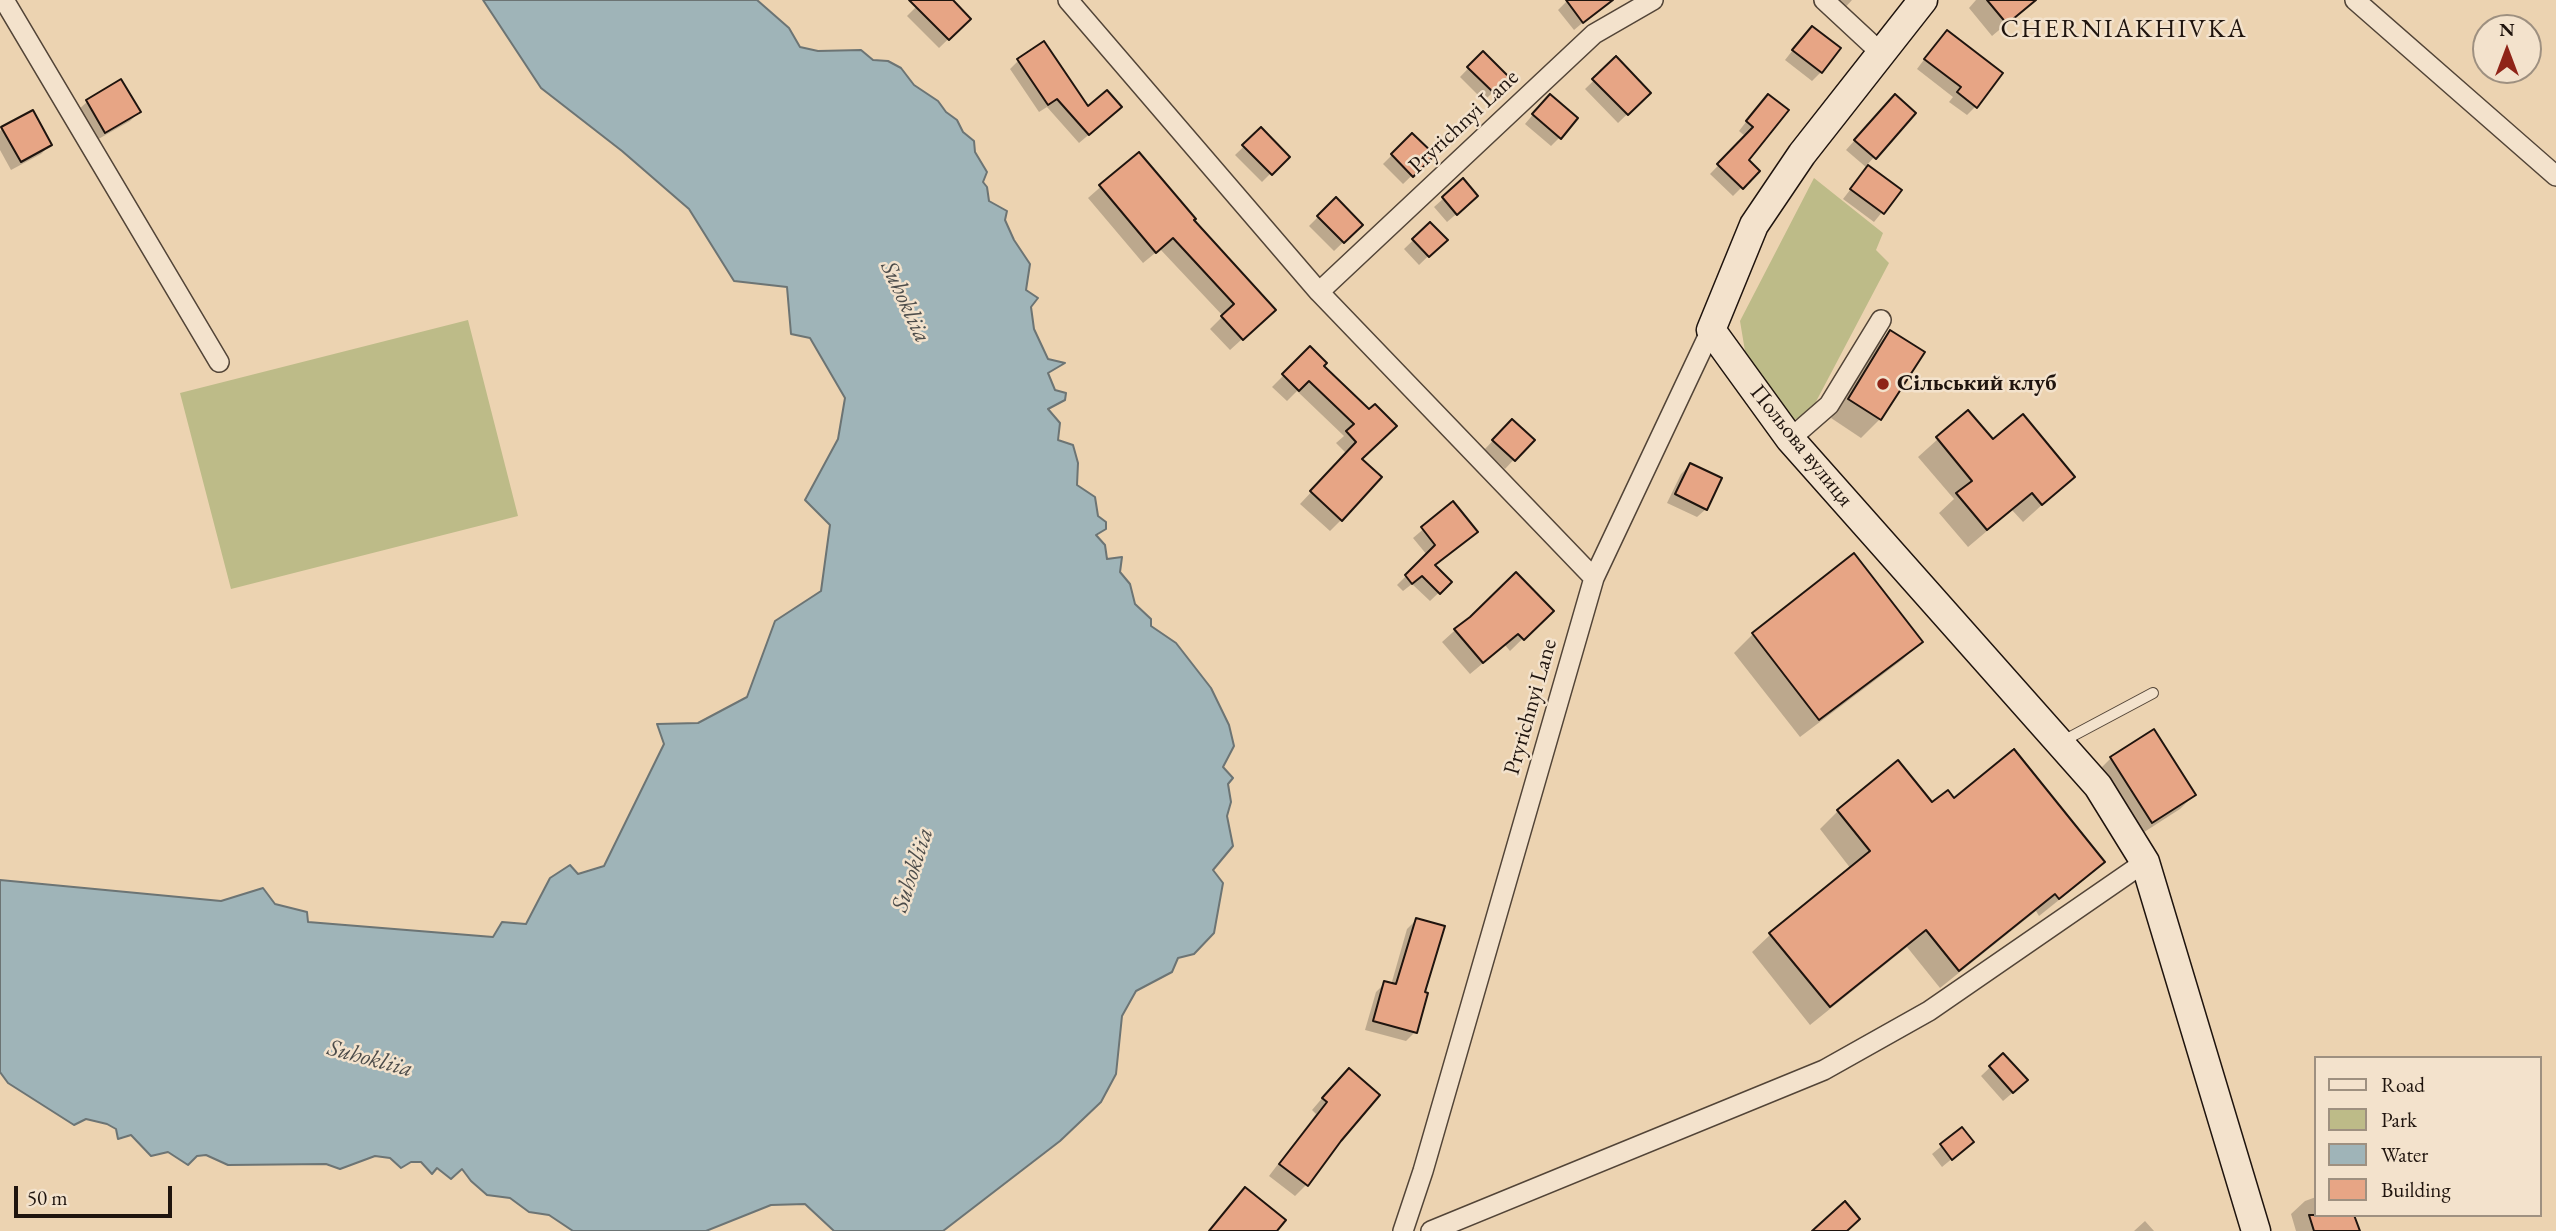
<!DOCTYPE html>
<html>
<head>
<meta charset="utf-8">
<style>
	body { margin:0 }
	#map { position:relative; width:2556px; height:1231px; overflow:hidden; background:#ecd3b1; font-family:"EB Garamond",serif }
	canvas { display:block }
	.legend { position:absolute; left:2314px; top:1056px; width:228px; height:161px; box-sizing:border-box; background:#f3e2cc; border:2px solid #9e9080; margin:0; padding:9px 12px; list-style:none; font-size:21px; color:#1f140e }
	.legend li { display:flex; align-items:center; gap:14px; height:35px }
	.legend b { width:35px; border:2px solid #9e9080 }
	.north { position:absolute; left:2472px; top:14px; width:70px; height:70px; box-sizing:border-box; background:#f3e2cc; border:2px solid #9e9080; border-radius:50%; rotate:0deg; font-size:19px; font-weight:700; line-height:28px; text-align:center; color:#1f140e }
	.north::after { content:''; display:block; margin:auto; width:24px; height:32px; background:#8f2418; clip-path:polygon(50% 0,100% 100%,50% 72%,0 100%) }
	.scale { position:absolute; left:14px; top:1186px; width:158px; height:32px; box-sizing:border-box; border:4px solid #1f140e; border-top:0; padding-left:9px; font-size:21px; line-height:24px; white-space:nowrap; color:#1f140e; -webkit-text-stroke:5px #f3e2cc; paint-order:stroke }
</style>
</head>
<body>
<div id="map">
<canvas width="2556" height="1231"></canvas>
<ul class="legend">
<li><b style="height:9px;background:#f3e2cc"></b>Road</li>
<li><b style="height:19px;background:#bdbb88"></b>Park</li>
<li><b style="height:19px;background:#9fb4b8"></b>Water</li>
<li><b style="height:19px;background:#e7a585"></b>Building</li>
</ul>
<div class="north">N</div>
<div class="scale">50 m</div>
</div>
<script>
const ctx = document.querySelector('canvas').getContext('2d');
ctx.lineJoin = 'round';
function paint(path, color) {
  ctx.fillStyle = color;
  ctx.fill(path, 'evenodd');
}
function poly(rows) {
  const path = new Path2D();
  for (const r of rows) {
    path.moveTo(r[0], r[1]);
    for (let i = 2; i < r.length; i += 2) path.lineTo(r[i], r[i + 1]);
  }
  return path;
}
function trace(path, color, width, dash) {
  ctx.strokeStyle = color;
  ctx.lineWidth = width;
  ctx.lineCap = dash ? 'butt' : 'round';
  ctx.setLineDash(dash || []);
  ctx.stroke(path);
}
function label(font, color, halo, rows, align = 'center') {
  ctx.font = font + ' "EB Garamond",serif';
  ctx.lineWidth = 5;
  ctx.setLineDash([]);
  ctx.textBaseline = 'middle';
  ctx.strokeStyle = halo;
  ctx.fillStyle = color;
  for (const [text, x, y, turn = 0] of rows) {
    ctx.save();
    ctx.translate(x, y);
    ctx.rotate((+turn || 0) * Math.PI / 180);
    ctx.textAlign = isNaN(turn) ? turn : align;
    if (halo) ctx.strokeText(text, 0, 0);
    ctx.fillText(text, 0, 0);
    ctx.restore();
  }
}
const green = poly([
	[1814,178,1883,233,1876,250,1889,263,1810,413,1791,421,1746,357,1740,321],
	[468,320,518,516,231,589,180,393]
]);
const water = poly([
	[483,0,757,0,789,28,800,47,818,51,861,50,873,60,888,61,901,68,914,85,938,101,946,112,957,120,963,132,974,141,975,152,987,172,983,182,987,187,989,201,1007,211,1005,220,1014,240,1030,264,1026,290,1038,298,1031,307,1034,329,1048,359,1065,363,1048,373,1055,390,1066,393,1065,400,1048,409,1060,423,1058,440,1073,445,1078,463,1077,485,1095,497,1098,516,1106,522,1106,529,1096,535,1105,545,1107,559,1122,557,1120,572,1130,584,1135,604,1151,619,1151,626,1176,643,1211,688,1229,725,1234,746,1223,767,1233,778,1228,784,1231,802,1227,816,1233,846,1213,870,1223,883,1214,933,1194,954,1178,958,1172,972,1136,991,1122,1016,1116,1074,1101,1102,1060,1141,943,1231,834,1231,805,1204,771,1205,706,1231,573,1231,549,1215,529,1212,510,1198,487,1195,471,1181,462,1169,451,1179,437,1168,432,1174,421,1162,411,1162,401,1168,390,1158,375,1156,340,1169,326,1164,228,1165,206,1155,197,1156,188,1165,168,1152,151,1156,131,1135,118,1139,116,1129,107,1124,86,1119,74,1125,8,1083,0,1072,0,880,221,901,263,888,275,904,307,912,308,922,493,937,502,922,526,924,550,878,570,865,578,874,604,866,664,744,657,724,698,723,747,697,775,621,821,591,830,525,805,500,838,439,845,398,810,338,791,334,787,287,734,281,689,209,622,151,541,88,483,0]
]);
const shadow = poly([
	[923,0,950,0,969,19,939,48,907,16],
	[1568,0,1593,0,1599,9,1574,30,1558,10],
	[1828,0,1852,0,1841,12],
	[1976,0,2035,0,1992,36,1969,8],
	[1803,37,1821,72,1812,81,1785,60],
	[1938,41,1976,106,1967,115,1949,102,1953,97,1917,69],
	[1483,53,1507,78,1484,101,1460,77],
	[1616,59,1649,93,1618,123,1585,89],
	[1019,60,1088,109,1111,116,1079,143,1047,107,1039,112,1010,69],
	[121,82,139,112,130,121,95,141,78,110,87,102],
	[1541,105,1560,137,1551,146,1525,124],
	[1759,105,1747,161,1758,171,1733,196,1710,174,1746,137,1739,131],
	[1886,105,1914,113,1866,166,1900,190,1874,222,1843,199,1867,168,1846,150],
	[2,129,50,145,41,154,11,170,0,150,0,131],
	[1261,130,1287,157,1262,182,1235,155],
	[1412,135,1433,155,1403,184,1383,164],
	[1138,154,1192,220,1261,322,1230,350,1210,329,1223,316,1160,249,1143,263,1088,198],
	[1463,181,1467,205,1447,222,1434,207],
	[1336,199,1361,225,1334,251,1309,226],
	[1430,224,1445,240,1419,265,1404,249],
	[1890,332,1923,352,1880,419,1861,438,1831,418,1872,350],
	[1310,349,1322,366,1369,412,1359,459,1341,520,1330,531,1300,504,1347,454,1336,443,1344,436,1297,391,1287,401,1272,387],
	[1968,412,1993,441,2073,477,2023,522,2012,510,1968,547,1939,513,1954,499,1918,457],
	[1503,430,1532,440,1505,469,1484,450],
	[1690,465,1706,509,1697,517,1667,503,1681,474],
	[1453,504,1467,541,1434,566,1450,582,1430,601,1412,584,1403,591,1397,585,1427,555,1413,538],
	[1853,556,1921,642,1902,660,1800,737,1734,653,1753,634],
	[1516,575,1551,611,1510,651,1505,645,1470,674,1442,642],
	[2111,758,2194,795,2180,809,2138,836,2097,772],
	[1954,800,2103,862,2084,880,2039,916,2036,911,1940,988,1907,947,1810,1025,1752,952,1771,934,1851,869,1820,829,1838,811,1932,804],
	[1416,920,1423,994,1415,1032,1406,1041,1365,1030,1376,992,1385,983,1391,985,1407,929],
	[2003,1055,2017,1089,2003,1101,1981,1076],
	[1337,1081,1339,1140,1306,1185,1295,1196,1269,1176,1316,1114,1312,1110],
	[1962,1129,1972,1142,1942,1167,1932,1154],
	[2316,1197,2316,1215,2358,1231,2296,1231,2291,1214,2305,1201],
	[2145,1221,2154,1231,2134,1231]
]);
const building = poly([
	[909,0,953,0,971,19,949,40,909,0],
	[1566,0,1613,0,1583,23,1566,0],
	[1987,0,2036,0,2007,24,1987,0],
	[1812,26,1841,48,1822,73,1792,50,1812,26],
	[1947,30,2003,73,1977,108,1957,92,1961,87,1924,59,1947,30],
	[1044,41,1088,106,1107,90,1122,107,1089,135,1057,99,1048,105,1017,59,1044,41],
	[1483,51,1510,78,1494,93,1467,67,1483,51],
	[1616,56,1651,93,1628,115,1592,79,1616,56],
	[121,79,141,112,105,133,86,100,121,79],
	[1550,94,1578,118,1561,139,1532,114,1550,94],
	[1768,94,1789,110,1749,160,1760,171,1743,189,1717,164,1753,127,1746,121,1768,94],
	[1895,94,1916,113,1876,159,1854,140,1895,94],
	[33,110,52,145,21,162,1,127,33,110],
	[1261,127,1290,157,1272,175,1242,145,1261,127],
	[1412,133,1435,155,1413,177,1391,154,1412,133],
	[1139,152,1196,219,1194,220,1276,310,1243,340,1221,316,1234,304,1173,238,1156,253,1099,185,1139,152],
	[1868,165,1902,190,1884,214,1850,189,1868,165],
	[1463,178,1478,196,1457,215,1442,197,1463,178],
	[1336,197,1363,225,1344,243,1317,216,1336,197],
	[1430,222,1448,240,1429,257,1412,239,1430,222],
	[1890,330,1925,352,1881,420,1848,399,1890,330],
	[1310,346,1327,363,1324,366,1369,409,1375,404,1397,426,1362,459,1382,477,1342,521,1310,491,1356,442,1346,431,1354,424,1309,381,1299,391,1282,374,1310,346],
	[1968,410,1993,439,2023,414,2075,477,2042,505,2032,493,1987,530,1956,493,1972,481,1936,437,1968,410],
	[1512,419,1535,440,1515,461,1492,440,1512,419],
	[1690,463,1722,478,1707,510,1675,494,1690,463],
	[1453,501,1478,532,1435,565,1452,582,1440,594,1422,576,1412,584,1405,575,1435,545,1421,527,1453,501],
	[1854,553,1923,642,1819,720,1752,633,1854,553],
	[1516,572,1554,611,1524,640,1518,634,1483,663,1454,629,1470,617,1516,572],
	[2154,729,2196,795,2152,823,2110,757,2154,729],
	[2014,749,2105,862,2059,899,2055,894,1959,971,1926,930,1830,1007,1769,933,1870,851,1837,810,1898,760,1932,802,1948,790,1954,798,2014,749],
	[1416,918,1445,926,1425,992,1428,993,1417,1033,1373,1021,1384,981,1396,984,1416,918],
	[2003,1053,2028,1080,2013,1093,1989,1066,2003,1053],
	[1349,1068,1380,1095,1341,1141,1308,1186,1279,1164,1327,1102,1322,1098,1349,1068],
	[1962,1127,1974,1142,1952,1160,1940,1144,1962,1127],
	[1245,1187,1286,1220,1277,1231,1209,1231,1245,1187],
	[1845,1201,1860,1219,1847,1231,1812,1231,1845,1201],
	[2309,1215,2354,1215,2360,1231,2314,1231,2309,1215]
]);
const lane = poly([
	[2063,741,2153,693]
]);
const street = poly([
	[4,0,219,362],
	[1068,0,1319,292],
	[1824,0,1880,52],
	[2355,0,2556,176],
	[1790,439,1829,405,1881,320],
	[1594,578,1711,330],
	[1403,1231,1423,1171,1594,578,1319,292,1594,34,1653,0],
	[1431,1231,1824,1070,1929,1011,2145,862]
]);
const secondary = poly([
	[1923,0,1802,154,1754,225,1711,330,1790,439,2098,786,2145,862,2256,1231]
]);
const markers = [
	[1883,384,7,"#8f2418"]
];
const streetNames = [
	["Pryrichnyi Lane",1464,122,-43],
	["Польова вулиця",1801,446,51],
	["Pryrichnyi Lane",1531,707,-74]
];
const poiNames = [
	["Сільський клуб",1897,384]
];
const waterNames = [
	["Suhokliia",905,302,65],
	["Suhokliia",913,870,-72],
	["Suhokliia",370,1059,15]
];
const quarterNames = [
	["CHERNIAKHIVKA",2124,30]
];
paint(green, '#bdbb88');
paint(water, '#9fb4b8');
trace(water, '#6c7474', 2);
paint(shadow, '#0003');
paint(building, '#e7a585');
trace(building, '#1f140e', 2);
trace(lane, '#524437', 12);
trace(street, '#524437', 22);
trace(secondary, '#1f140e', 31);
trace(lane, '#f3e2cc', 10);
trace(street, '#f3e2cc', 19);
trace(secondary, '#f3e2cc', 28);
for (const [x, y, r, color] of markers) {
  const dot = new Path2D();
  dot.arc(x, y, r, 0, 2 * Math.PI);
  ctx.fillStyle = color;
  ctx.fill(dot);
  trace(dot, '#f3e2cc', 2.5);
}
label('23px', '#1f140e', '#f3e2cc', streetNames);
label('bold 23px', '#1f140e', '#f3e2cc', poiNames, 'left');
label('italic 24px', '#4c4c4a', '#f3e2cc', waterNames);
ctx.letterSpacing = '2px';
label('26px', '#1f140e', '#f3e2cc', quarterNames);
ctx.letterSpacing = '0px';
</script>
</body>
</html>
